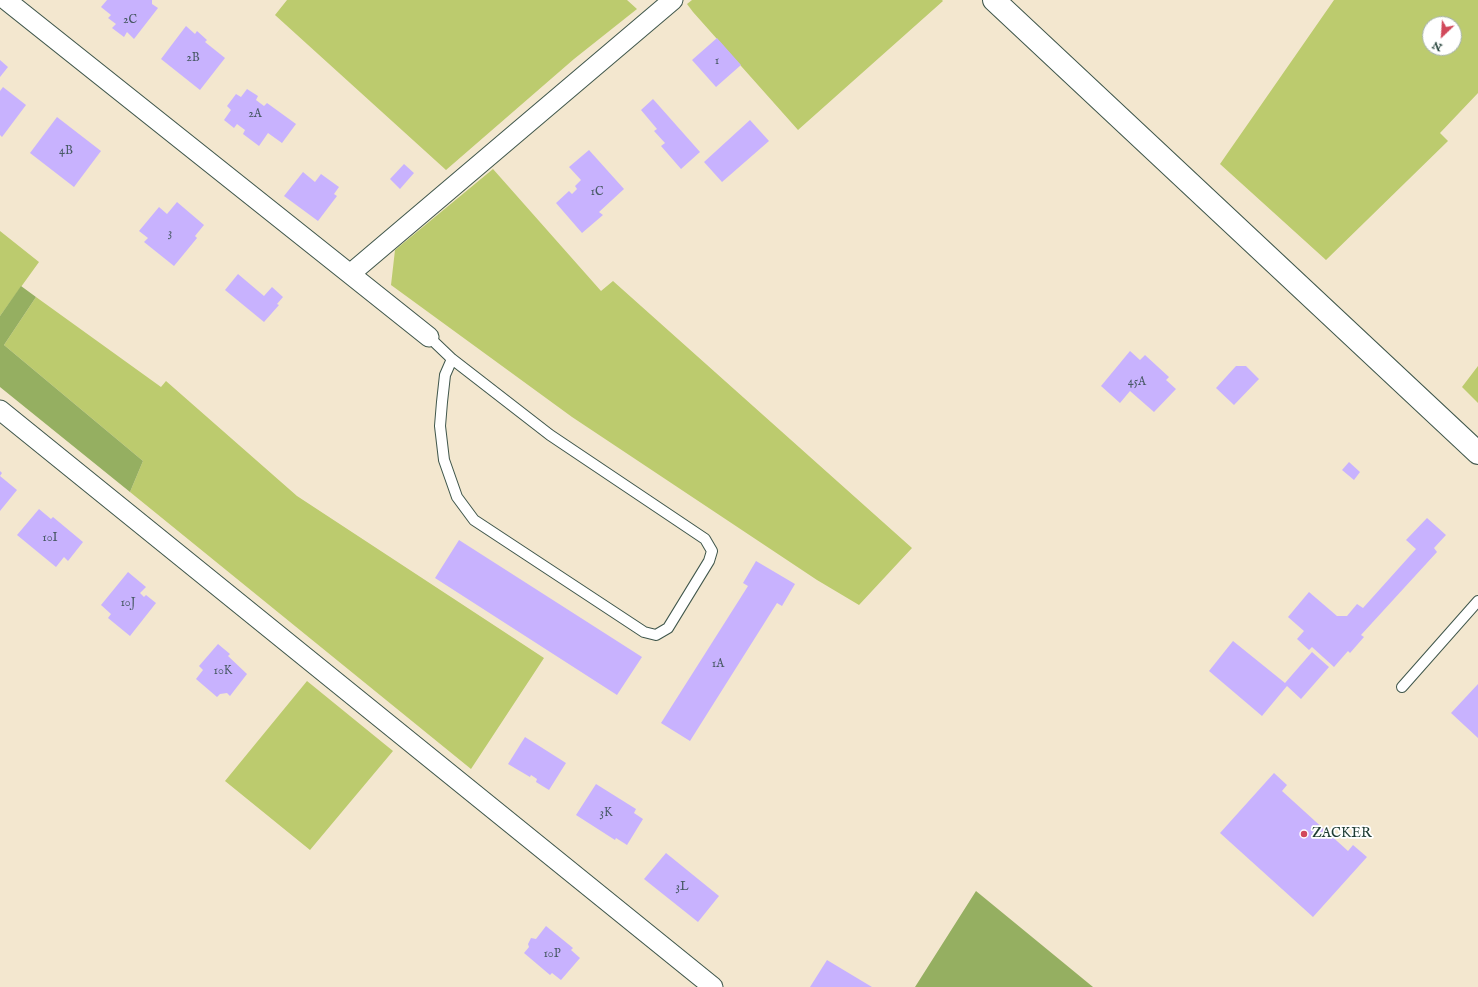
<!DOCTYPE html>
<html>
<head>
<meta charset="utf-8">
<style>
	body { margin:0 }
	#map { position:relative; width:1478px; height:987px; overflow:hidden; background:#f3e7cf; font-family:"IM FELL English",serif }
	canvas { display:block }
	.north { position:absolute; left:1422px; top:16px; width:40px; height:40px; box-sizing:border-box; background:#fff; border:1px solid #a5b1ae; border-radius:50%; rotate:205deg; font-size:11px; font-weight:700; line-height:16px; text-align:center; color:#1f3d34 }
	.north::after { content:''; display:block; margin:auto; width:14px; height:18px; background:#d1495b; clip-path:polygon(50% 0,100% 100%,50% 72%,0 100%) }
</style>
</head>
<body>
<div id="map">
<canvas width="1478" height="987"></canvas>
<div class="north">N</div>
</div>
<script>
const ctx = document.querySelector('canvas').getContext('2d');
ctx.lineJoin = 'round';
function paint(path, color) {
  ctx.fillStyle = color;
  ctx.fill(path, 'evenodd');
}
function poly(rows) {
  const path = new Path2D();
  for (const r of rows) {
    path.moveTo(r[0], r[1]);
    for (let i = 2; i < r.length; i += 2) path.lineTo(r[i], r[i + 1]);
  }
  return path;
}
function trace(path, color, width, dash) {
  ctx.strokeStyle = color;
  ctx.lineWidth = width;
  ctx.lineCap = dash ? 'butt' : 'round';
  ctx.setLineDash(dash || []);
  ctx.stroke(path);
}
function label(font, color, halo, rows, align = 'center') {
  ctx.font = font + ' "IM FELL English",serif';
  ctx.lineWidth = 3.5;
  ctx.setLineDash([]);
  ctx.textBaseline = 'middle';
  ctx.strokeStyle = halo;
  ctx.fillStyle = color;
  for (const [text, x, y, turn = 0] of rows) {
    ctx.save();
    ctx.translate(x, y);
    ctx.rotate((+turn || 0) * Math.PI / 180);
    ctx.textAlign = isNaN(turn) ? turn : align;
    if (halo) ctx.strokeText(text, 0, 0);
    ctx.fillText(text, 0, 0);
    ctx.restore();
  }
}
const green = poly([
	[287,0,627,0,637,9,574,59,446,170,275,15],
	[692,0,942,0,943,1,798,130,693,12,687,4],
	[1334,0,1478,0,1478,93,1440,133,1448,141,1326,260,1220,164],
	[1430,24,1454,24,1454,48,1430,48],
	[493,169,601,291,613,281,912,548,859,605,817,580,572,417,391,285,395,250],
	[0,231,39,262,0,316],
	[36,297,161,387,166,381,297,496,544,658,471,769,130,492,143,461,4,345],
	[1478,366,1478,403,1462,387],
	[307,681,393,751,310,850,225,781]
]);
const forest = poly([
	[21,286,36,297,4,345,143,461,130,492,0,387,0,316],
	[976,891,1093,987,915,987]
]);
const building = poly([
	[107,0,152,0,152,4,158,8,134,39,127,32,124,37,112,28,116,24,108,18,111,15,101,7],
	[186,26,195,34,197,31,207,40,205,42,225,58,200,90,161,59],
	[717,38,741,65,716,87,692,60],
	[0,60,8,67,0,77],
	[3,87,26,105,2,137,0,135,0,91],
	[247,89,258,96,256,100,264,106,267,103,296,124,282,143,268,133,259,146,243,134,245,130,237,124,234,128,224,120,231,110,227,106,236,94,241,97],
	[653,99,700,152,681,169,661,146,665,143,654,131,657,129,641,110],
	[57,117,101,151,74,187,30,153],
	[750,120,769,141,722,182,704,162],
	[589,150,624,189,599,212,603,215,582,233,556,203,569,191,572,194,577,189,575,186,581,180,569,167],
	[404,164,414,173,400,189,390,179],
	[303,172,315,182,321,174,339,187,334,194,337,196,318,221,284,196],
	[177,202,204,225,195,236,197,238,174,266,144,242,148,238,139,231,159,207,167,214],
	[238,274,264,296,272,287,283,297,277,304,279,305,264,322,225,290],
	[1130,351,1140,360,1145,355,1169,377,1166,380,1176,389,1154,412,1130,391,1120,403,1101,386],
	[1236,366,1246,366,1259,379,1234,405,1216,388],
	[1349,462,1360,472,1354,480,1342,470],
	[0,471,2,473,0,476,17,490,0,511],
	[39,509,51,519,53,517,83,542,68,561,64,557,56,567,17,535],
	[1427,518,1446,535,1434,548,1437,552,1361,635,1364,637,1350,653,1348,651,1334,667,1312,647,1309,650,1297,639,1304,631,1288,617,1309,592,1337,616,1347,616,1357,604,1363,608,1416,549,1406,540],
	[459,540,642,657,617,695,435,578],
	[756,561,795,584,782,606,777,603,690,741,661,723,748,586,743,583],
	[128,572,146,587,140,593,144,597,146,595,156,603,130,636,108,618,111,614,101,605],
	[1233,641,1285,683,1312,652,1329,667,1301,699,1287,686,1262,716,1209,671],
	[218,644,230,654,228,656,247,674,230,696,227,693,220,694,217,697,196,679,203,670,199,666],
	[1478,684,1478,738,1451,713],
	[525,737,566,763,549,790,536,782,537,779,531,775,530,777,508,764],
	[1274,773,1287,785,1282,791,1348,851,1353,845,1367,857,1313,917,1220,833],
	[596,784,636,809,634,813,643,819,627,845,616,838,615,840,576,815],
	[666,853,719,896,698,922,644,879],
	[546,926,573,948,571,950,580,958,561,980,552,973,550,975,524,953,529,947,528,944,531,938,536,939],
	[827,960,872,987,810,987]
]);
const service = poly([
	[429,337,452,359,550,435,705,539,712,551,709,561,668,628,656,635,644,632,474,520,457,497,444,460,440,426,442,402,445,375,452,359],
	[1402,687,1478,601]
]);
const minor = poly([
	[6,0,350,274,673,0],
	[350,274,429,337],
	[0,410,713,987]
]);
const tertiary = poly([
	[994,0,1478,453]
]);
const markers = [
	[1304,834,4,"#d1495b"]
];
const numberNames = [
	["2C",130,21],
	["2B",193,59],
	["1",717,62],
	["2A",255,115],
	["4B",66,152],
	["1C",597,193],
	["3",170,234],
	["45A",1137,383],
	["10I",50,539],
	["10J",128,604],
	["1A",718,665],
	["10K",223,672],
	["3K",606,814],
	["3L",682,888],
	["10P",552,955]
];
const poiNames = [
	["ZACKER",1312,834]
];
paint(green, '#bccb6e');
paint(forest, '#95af61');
paint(building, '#c8b2fe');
trace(service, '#3f564b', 12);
trace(minor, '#3f564b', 21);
trace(tertiary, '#3f564b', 24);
trace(service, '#fff', 10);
trace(minor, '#fff', 19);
trace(tertiary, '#fff', 22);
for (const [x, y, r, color] of markers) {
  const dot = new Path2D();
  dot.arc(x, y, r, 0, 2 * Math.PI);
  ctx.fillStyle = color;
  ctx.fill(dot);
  trace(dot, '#fff', 1.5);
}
label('12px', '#495a66', null, numberNames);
label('14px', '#1f3d34', '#fff', poiNames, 'left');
</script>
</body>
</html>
